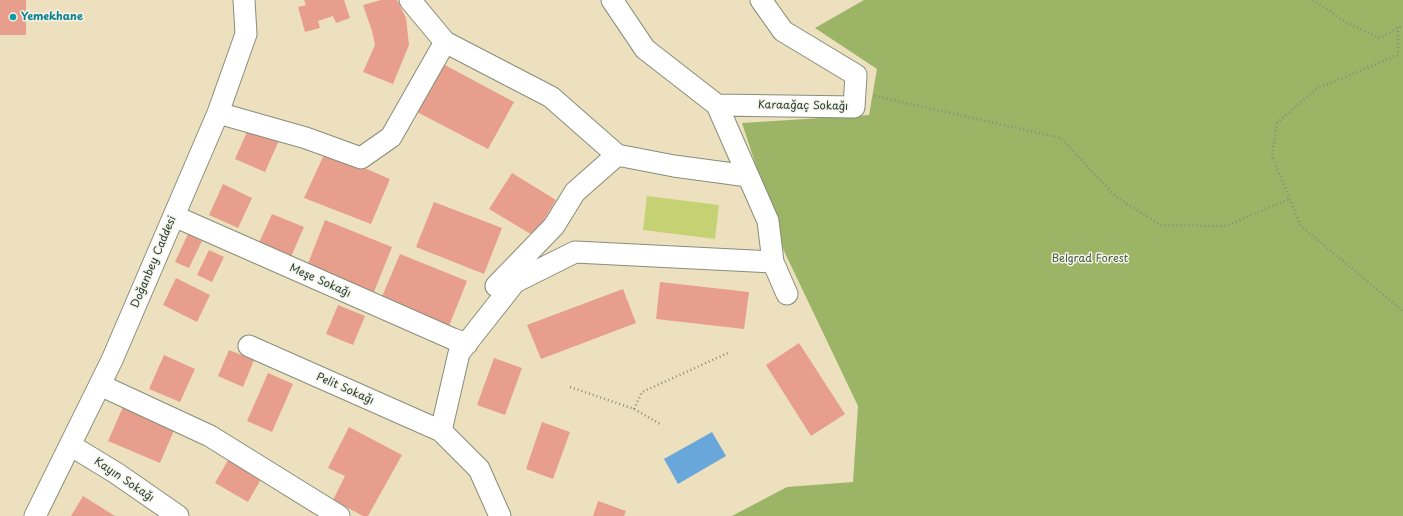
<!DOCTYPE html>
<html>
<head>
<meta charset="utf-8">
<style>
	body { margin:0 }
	canvas { display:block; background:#ede0bf }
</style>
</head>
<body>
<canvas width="1403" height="516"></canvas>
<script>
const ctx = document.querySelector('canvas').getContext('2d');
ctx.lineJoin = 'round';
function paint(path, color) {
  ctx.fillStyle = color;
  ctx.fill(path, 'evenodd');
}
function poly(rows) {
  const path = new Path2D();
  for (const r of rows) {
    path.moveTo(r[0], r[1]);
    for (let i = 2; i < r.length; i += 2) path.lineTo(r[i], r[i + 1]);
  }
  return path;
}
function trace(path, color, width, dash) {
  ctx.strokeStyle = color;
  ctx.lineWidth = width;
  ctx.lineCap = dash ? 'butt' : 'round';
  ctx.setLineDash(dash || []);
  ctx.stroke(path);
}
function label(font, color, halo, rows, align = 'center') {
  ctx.font = font + ' "Playpen Sans",sans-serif';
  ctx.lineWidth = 3;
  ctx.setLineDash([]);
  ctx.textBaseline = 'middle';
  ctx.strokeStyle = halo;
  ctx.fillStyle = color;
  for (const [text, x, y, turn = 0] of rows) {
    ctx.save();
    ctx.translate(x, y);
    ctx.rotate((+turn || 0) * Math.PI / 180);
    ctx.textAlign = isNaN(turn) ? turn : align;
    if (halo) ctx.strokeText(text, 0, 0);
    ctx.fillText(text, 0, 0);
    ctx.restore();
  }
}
const green = poly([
	[647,196,719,205,715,239,643,230]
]);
const forest = poly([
	[864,0,1403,0,1403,516,732,516,787,487,853,482,858,406,784,251,742,123,869,115,877,69,815,28]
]);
const water = poly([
	[712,432,726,456,678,484,664,459]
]);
const building = poly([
	[0,0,26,0,26,35,0,35],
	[304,0,344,0,350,18,336,23,333,16,318,21,320,28,305,32,298,7,306,5],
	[381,0,397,0,406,18,409,45,393,84,363,72,375,45,372,31,363,5],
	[443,64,514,102,488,149,417,112],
	[250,125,280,138,265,172,235,159],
	[331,154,390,179,371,224,304,198,323,157],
	[512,173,556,200,534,236,489,209],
	[223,184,252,198,238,228,209,215],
	[434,202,502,228,484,274,416,247],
	[272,214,304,227,290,259,258,245],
	[325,220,392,247,374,292,307,266],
	[188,234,202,241,189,268,175,262],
	[209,250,224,257,212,282,197,275],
	[400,254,467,281,449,326,381,299],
	[176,278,210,295,197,322,163,305],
	[660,282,749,292,744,329,656,319],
	[623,289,636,323,541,359,527,325],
	[338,305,365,316,353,345,326,334],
	[799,343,845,414,811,436,766,365],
	[229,350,254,360,243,387,218,376],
	[164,355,195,369,180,402,149,389],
	[494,358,522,368,505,415,477,405],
	[268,373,293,384,272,432,247,421],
	[126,400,178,421,160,463,108,441],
	[542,422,570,432,553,479,526,469],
	[349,427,402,455,368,516,363,516,333,500,345,476,328,468],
	[232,453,265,472,248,502,215,483],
	[83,496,115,516,71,516],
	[598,501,626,511,624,516,593,516]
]);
const path = poly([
	[1313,0,1347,23,1380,38,1403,25],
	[1398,27,1398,55,1316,89,1277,123,1272,156,1301,226,1403,311],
	[875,96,1061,138,1116,197,1161,225,1226,226,1289,199],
	[570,387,634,409,660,424],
	[634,409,642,392,728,353]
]);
const minor = poly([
	[410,0,445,42,551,97,617,155,674,166,748,176],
	[612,0,645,49,717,105,768,221,773,262,787,294],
	[717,105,854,107,856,75,783,31,761,0],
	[218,113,306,138,361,158,391,137,445,42],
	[174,216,453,339,467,344],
	[496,286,554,226,575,192,617,155],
	[249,346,441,431],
	[100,385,210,436,339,516],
	[70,445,116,473,178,516],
	[35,516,112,360,218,113,246,34,244,0],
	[500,516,479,469,441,431,459,353,515,282,575,252,773,262]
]);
const markers = [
	[13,17,4,"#0f9aa8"]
];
const cultureNames = [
	["Yemekhane",21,17]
];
const streetNames = [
	["Karaağaç Sokağı",803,106,1],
	["Doğanbey Caddesi",154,262,-67],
	["Meşe Sokağı",320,281,24],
	["Pelit Sokağı",345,389,24],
	["Kayın Sokağı",124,480,34]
];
const parkNames = [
	["Belgrad Forest",1090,259]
];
paint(green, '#c4d274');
paint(forest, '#9bb466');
paint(water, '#69a7db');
paint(building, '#e89e8c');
trace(minor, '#868e7a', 23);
trace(path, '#868e7a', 2.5, [1, 3]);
trace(minor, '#fff', 21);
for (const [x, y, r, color] of markers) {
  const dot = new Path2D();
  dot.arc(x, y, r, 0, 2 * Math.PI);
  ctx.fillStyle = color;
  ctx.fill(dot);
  trace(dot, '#f7f3e8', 1.5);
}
label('bold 11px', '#0d838f', '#f7f3e8', cultureNames, 'left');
label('11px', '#1f3d34', '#f7f3e8', streetNames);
label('11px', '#405b41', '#f7f3e8', parkNames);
</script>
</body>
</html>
